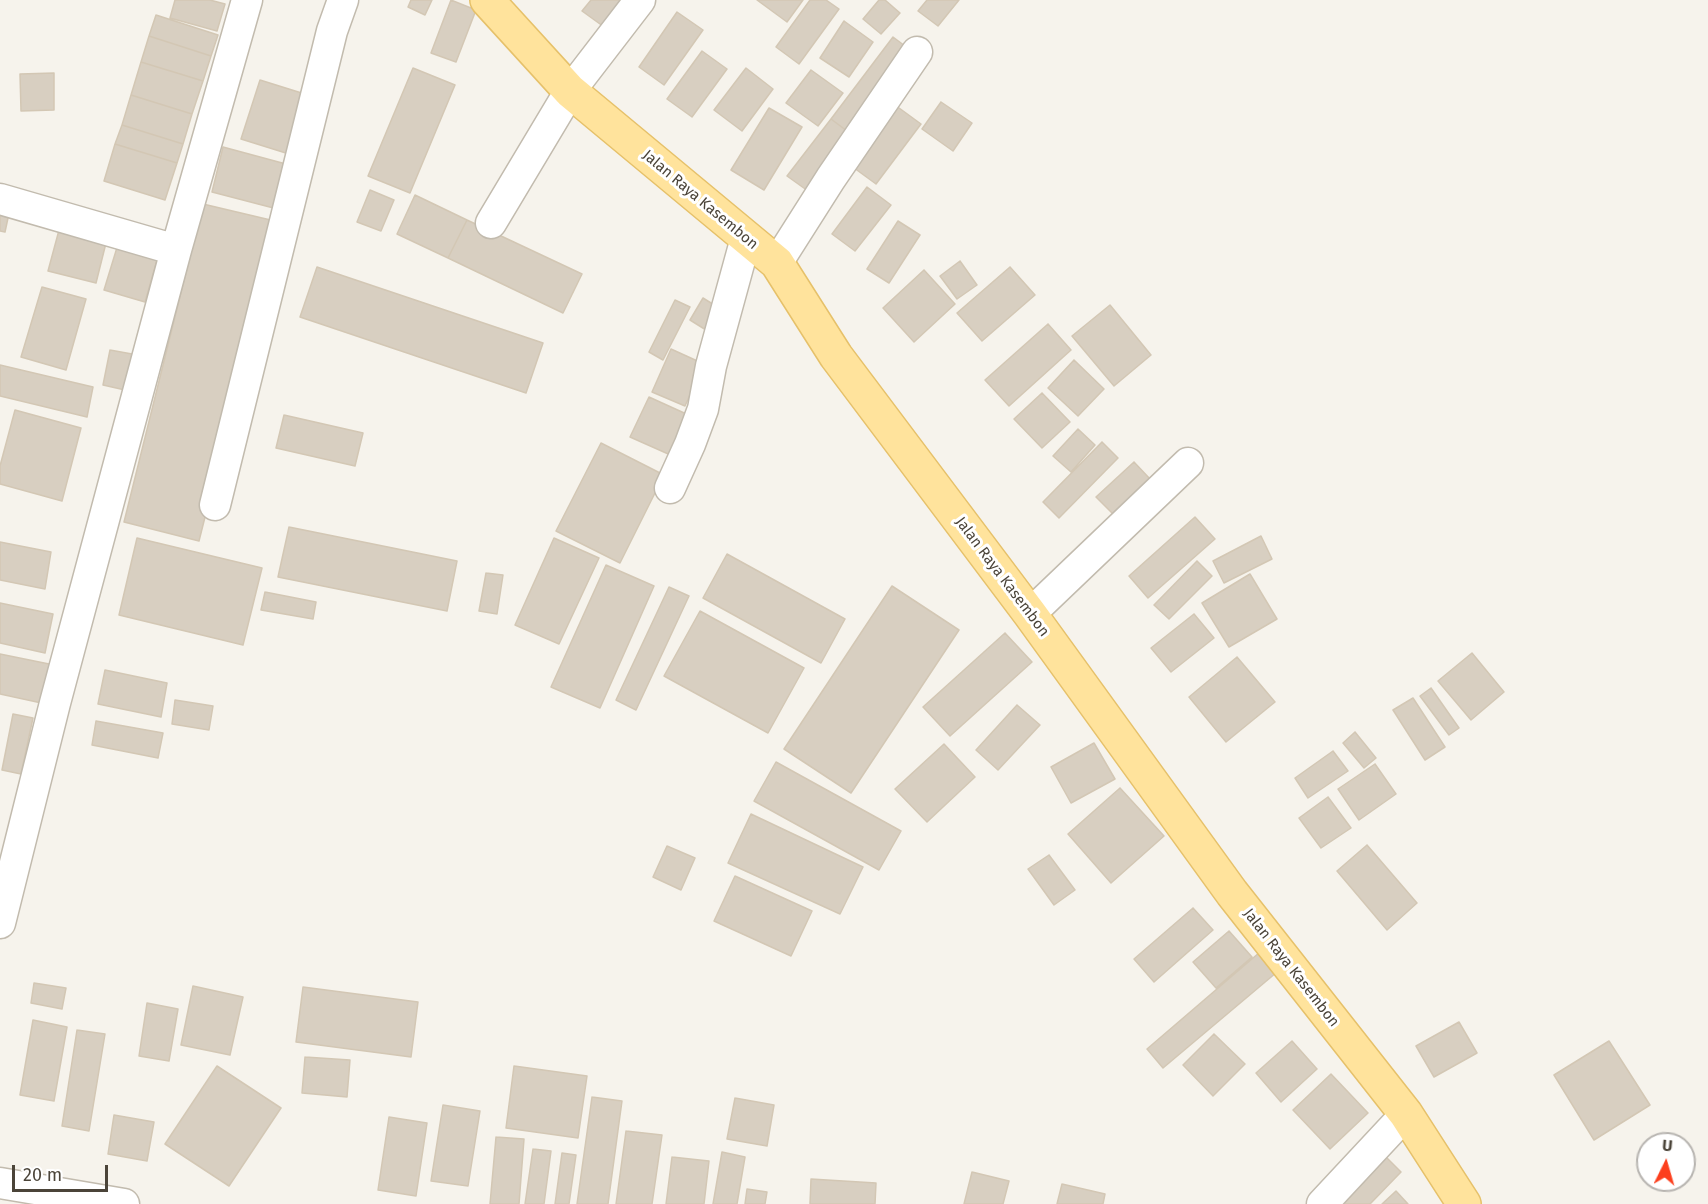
<!DOCTYPE html>
<html>
<head>
<meta charset="utf-8">
<style>
	body { margin:0 }
	#map { position:relative; width:1708px; height:1204px; overflow:hidden; background:#f6f3ec; font-family:"Fira Sans",sans-serif }
	canvas { display:block }
	.north { position:absolute; left:1636px; top:1132px; width:60px; height:60px; box-sizing:border-box; background:#fff; border:2px solid #b7b4b0; border-radius:50%; rotate:5deg; font-size:16px; font-weight:700; line-height:24px; text-align:center; color:#4b4439 }
	.north::after { content:''; display:block; margin:auto; width:21px; height:27px; background:#fc3f1d; clip-path:polygon(50% 0,100% 100%,50% 72%,0 100%) }
	.scale { position:absolute; left:12px; top:1165px; width:96px; height:27px; box-sizing:border-box; border:3px solid #4b4439; border-top:0; padding-left:8px; font-size:18px; line-height:21px; white-space:nowrap; color:#4b4439; -webkit-text-stroke:4px #fff; paint-order:stroke }
</style>
</head>
<body>
<div id="map">
<canvas width="1708" height="1204"></canvas>
<div class="north">U</div>
<div class="scale">20 m</div>
</div>
<script>
const ctx = document.querySelector('canvas').getContext('2d');
ctx.lineJoin = 'round';
function paint(path, color) {
  ctx.fillStyle = color;
  ctx.fill(path, 'evenodd');
}
function poly(rows) {
  const path = new Path2D();
  for (const r of rows) {
    path.moveTo(r[0], r[1]);
    for (let i = 2; i < r.length; i += 2) path.lineTo(r[i], r[i + 1]);
  }
  return path;
}
function trace(path, color, width, dash) {
  ctx.strokeStyle = color;
  ctx.lineWidth = width;
  ctx.lineCap = dash ? 'butt' : 'round';
  ctx.setLineDash(dash || []);
  ctx.stroke(path);
}
function label(font, color, halo, rows, align = 'center') {
  ctx.font = font + ' "Fira Sans",sans-serif';
  ctx.lineWidth = 6;
  ctx.setLineDash([]);
  ctx.textBaseline = 'middle';
  ctx.strokeStyle = halo;
  ctx.fillStyle = color;
  for (const [text, x, y, turn = 0] of rows) {
    ctx.save();
    ctx.translate(x, y);
    ctx.rotate((+turn || 0) * Math.PI / 180);
    ctx.textAlign = isNaN(turn) ? turn : align;
    if (halo) ctx.strokeText(text, 0, 0);
    ctx.fillText(text, 0, 0);
    ctx.restore();
  }
}
const building = poly([
	[175,0,210,0,225,4,217,31,170,18,175,0],
	[411,0,432,0,425,15,408,7,411,0],
	[451,0,476,10,456,62,431,53,451,0],
	[591,0,635,0,611,32,582,11,591,0],
	[757,0,803,0,787,22,757,0],
	[810,0,826,0,839,9,799,64,776,47,810,0],
	[879,0,885,0,900,13,881,34,863,19,879,0],
	[927,0,959,0,938,26,918,11,927,0],
	[677,12,703,30,664,85,639,67,677,12],
	[156,15,218,35,211,56,149,36,156,15],
	[844,21,873,42,849,77,820,58,844,21],
	[149,36,211,56,203,81,141,62,149,36],
	[893,37,913,52,851,134,831,119,893,37],
	[702,51,727,69,692,117,667,99,702,51],
	[141,62,203,81,192,114,131,95,141,62],
	[413,68,455,85,410,193,368,176,413,68],
	[746,68,773,89,742,131,714,110,746,68],
	[811,70,843,93,818,126,786,103,811,70],
	[54,73,54,110,21,111,20,74,54,73],
	[260,80,308,95,289,154,241,139,260,80],
	[131,95,192,114,183,144,122,125,131,95],
	[941,102,972,123,953,151,922,129,941,102],
	[895,105,921,124,876,184,850,165,895,105],
	[769,108,802,127,764,190,731,170,769,108],
	[831,119,851,134,808,191,787,176,831,119],
	[122,125,183,144,177,163,115,144,122,125],
	[115,144,177,163,165,200,104,181,115,144],
	[223,147,297,167,285,211,212,192,223,147],
	[867,187,891,205,855,251,832,234,867,187],
	[370,190,394,200,381,231,357,222,370,190],
	[415,195,467,220,448,258,397,234,415,195],
	[0,202,11,204,5,232,0,231,0,202],
	[203,204,279,222,199,541,124,522,203,204],
	[62,219,109,231,96,283,48,271,62,219],
	[467,220,582,274,563,313,448,258,467,220],
	[898,221,920,235,889,283,867,269,898,221],
	[119,241,159,253,145,302,104,290,119,241],
	[960,261,977,285,957,299,940,276,960,261],
	[317,267,543,343,526,393,300,317,317,267],
	[1010,267,1035,295,982,341,957,313,1010,267],
	[924,270,955,304,914,342,883,308,924,270],
	[42,287,86,299,66,370,21,357,42,287],
	[703,298,719,308,706,330,690,320,703,298],
	[675,300,690,307,663,360,649,352,675,300],
	[1110,305,1151,355,1114,386,1072,336,1110,305],
	[1048,324,1071,350,1009,406,985,380,1048,324],
	[671,349,704,364,685,406,652,392,671,349],
	[110,350,132,354,125,390,103,385,110,350],
	[1074,360,1104,389,1078,416,1048,388,1074,360],
	[0,365,93,387,87,417,0,396,0,365],
	[1042,393,1070,422,1042,448,1014,419,1042,393],
	[649,397,693,417,675,457,630,437,649,397],
	[15,410,81,428,62,501,0,484,0,466,15,410],
	[284,415,363,433,355,466,276,448,284,415],
	[1078,429,1095,445,1071,472,1053,456,1078,429],
	[1102,442,1118,458,1059,518,1043,502,1102,442],
	[601,443,664,475,620,563,556,531,601,443],
	[1134,462,1151,480,1113,514,1096,497,1134,462],
	[1195,517,1215,539,1148,598,1129,576,1195,517],
	[289,527,457,561,447,611,278,577,289,527],
	[1261,536,1272,559,1224,583,1213,561,1261,536],
	[137,538,262,568,243,645,119,615,137,538],
	[554,538,599,558,559,644,515,625,554,538],
	[0,542,51,552,45,589,0,580,0,542],
	[727,554,845,619,821,663,703,598,727,554],
	[1197,561,1212,576,1169,619,1154,605,1197,561],
	[606,565,654,586,600,708,551,687,606,565],
	[486,573,503,575,497,614,479,611,486,573],
	[1250,574,1277,619,1229,647,1202,603,1250,574],
	[892,586,959,630,851,793,784,749,892,586],
	[669,587,689,596,636,710,616,700,669,587],
	[265,592,316,602,313,619,261,610,265,592],
	[0,603,53,614,45,653,0,643,0,603],
	[700,611,804,668,768,733,664,676,700,611],
	[1194,614,1214,638,1171,672,1151,648,1194,614],
	[1005,633,1032,662,950,736,923,707,1005,633],
	[1472,653,1504,692,1471,720,1438,681,1472,653],
	[0,654,54,665,46,704,0,694,0,654],
	[1237,657,1275,702,1226,742,1189,697,1237,657],
	[105,670,167,683,161,717,98,704,105,670],
	[1431,688,1459,728,1449,735,1420,696,1431,688],
	[1413,698,1445,747,1425,760,1393,710,1413,698],
	[175,700,213,706,209,730,172,724,175,700],
	[1017,705,1040,725,998,770,976,750,1017,705],
	[13,714,33,718,21,774,2,770,13,714],
	[96,721,163,733,158,758,92,745,96,721],
	[1355,732,1376,758,1364,768,1343,743,1355,732],
	[1094,743,1115,779,1071,803,1051,767,1094,743],
	[944,744,975,777,927,822,895,789,944,744],
	[1333,751,1348,771,1308,798,1295,778,1333,751],
	[776,762,901,831,879,870,754,801,776,762],
	[1375,764,1396,794,1359,820,1338,789,1375,764],
	[1120,788,1164,836,1111,883,1068,834,1120,788],
	[1328,797,1351,828,1321,848,1299,818,1328,797],
	[751,814,863,867,840,914,728,863,751,814],
	[1367,845,1417,903,1387,930,1337,871,1367,845],
	[667,846,695,858,681,890,653,877,667,846],
	[1049,855,1075,890,1054,905,1028,869,1049,855],
	[735,876,812,911,791,956,714,921,735,876],
	[1193,908,1213,930,1154,982,1134,959,1193,908],
	[1229,931,1252,957,1216,988,1193,962,1229,931],
	[1267,946,1283,967,1163,1068,1147,1049,1267,946],
	[34,983,66,988,62,1009,31,1003,34,983],
	[193,986,243,997,230,1055,181,1045,193,986],
	[303,987,418,1002,411,1057,296,1042,303,987],
	[147,1003,178,1009,169,1061,139,1056,147,1003],
	[33,1020,67,1027,54,1101,20,1095,33,1020],
	[1459,1022,1477,1053,1434,1077,1416,1046,1459,1022],
	[77,1030,105,1034,89,1131,62,1126,77,1030],
	[1214,1034,1245,1064,1213,1096,1183,1065,1214,1034],
	[1292,1041,1317,1069,1281,1102,1256,1073,1292,1041],
	[1609,1041,1650,1105,1594,1140,1554,1075,1609,1041],
	[305,1057,350,1060,347,1097,302,1093,305,1057],
	[217,1066,281,1108,229,1186,165,1144,217,1066],
	[514,1066,587,1076,578,1138,506,1128,514,1066],
	[1331,1074,1368,1113,1330,1149,1293,1110,1331,1074],
	[592,1097,622,1101,608,1204,577,1204,592,1097],
	[735,1098,774,1105,767,1146,727,1139,735,1098],
	[443,1105,480,1111,468,1186,431,1181,443,1105],
	[114,1115,154,1122,147,1161,108,1154,114,1115],
	[389,1117,427,1123,416,1196,378,1190,389,1117],
	[626,1131,662,1135,652,1204,616,1204,626,1131],
	[496,1137,524,1139,519,1204,490,1204,496,1137],
	[533,1149,551,1151,544,1204,525,1204,533,1149],
	[722,1152,745,1157,737,1204,713,1204,722,1152],
	[1381,1152,1401,1172,1370,1204,1331,1204,1381,1152],
	[562,1153,576,1155,569,1204,555,1204,562,1153],
	[672,1157,709,1161,704,1204,666,1204,672,1157],
	[972,1172,1009,1181,1003,1204,964,1204,972,1172],
	[811,1179,876,1183,875,1204,810,1204,811,1179],
	[1062,1184,1105,1194,1103,1204,1057,1204,1062,1184],
	[747,1189,767,1192,765,1204,745,1204,747,1189],
	[1396,1191,1408,1204,1382,1204,1396,1191]
]);
const street = poly([
	[0,199,176,250],
	[491,223,570,91,640,0],
	[777,263,831,178,917,52],
	[670,488,690,444,703,409,711,366,746,238],
	[215,505,332,31,343,0],
	[1030,614,1188,463],
	[0,923,55,703,176,250,247,0],
	[0,1183,124,1204],
	[1322,1204,1406,1114]
]);
const primary = poly([
	[487,0,570,91,777,263,836,356,1030,614,1232,893,1406,1114,1464,1204]
]);
const streetNames = [
	["Jalan Raya Kasembon",700,200,40],
	["Jalan Raya Kasembon",1002,577,53],
	["Jalan Raya Kasembon",1291,968,52]
];
paint(building, '#d8cfc1');
trace(building, '#d3c7b4', 1.5);
trace(street, '#c2bbae', 33);
trace(primary, '#e6c16a', 36);
trace(street, '#fff', 30);
trace(primary, '#ffe39c', 33);
label('15px', '#4b4439', '#fff', streetNames);
</script>
</body>
</html>
